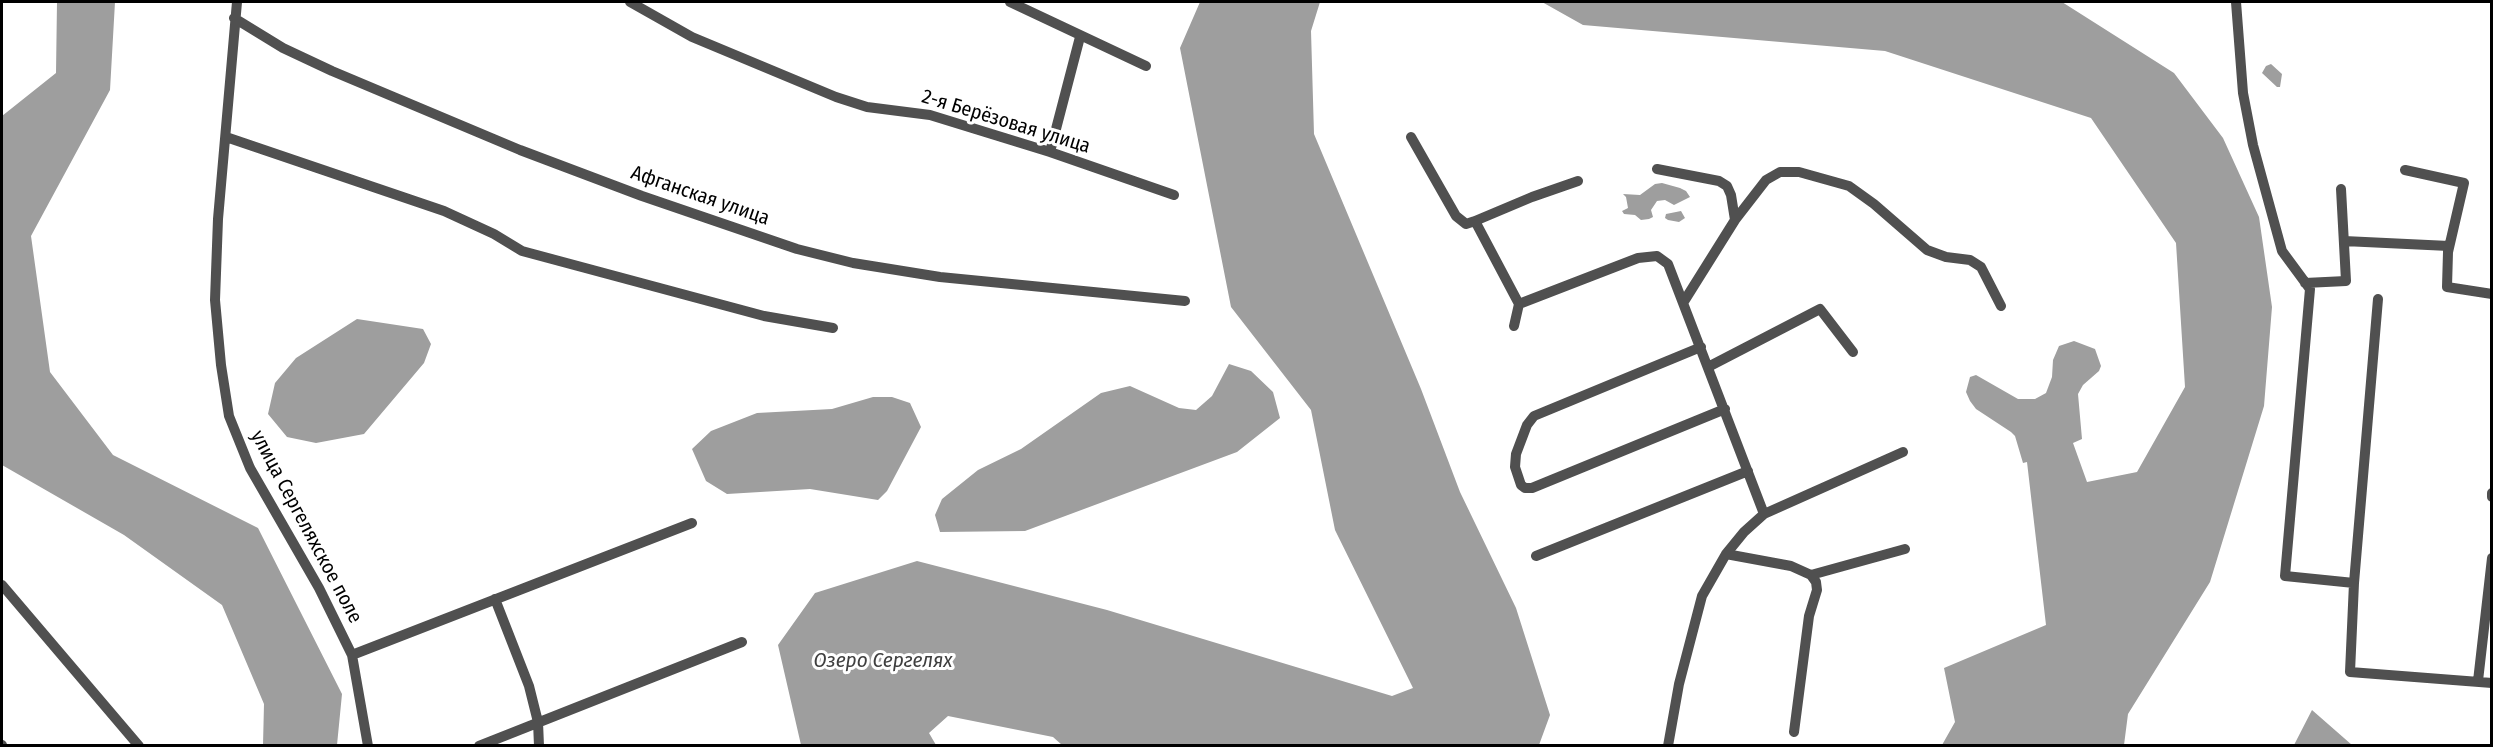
<!DOCTYPE html>
<html>
<head>
<meta charset="utf-8">
<style>
	body { margin:0 }
	#map { position:relative; width:2493px; height:747px; overflow:hidden; background:#fff; font-family:"Fira Sans Condensed",sans-serif }
	canvas { display:block }
	.frame { position:absolute; inset:0; border:3px solid #000; pointer-events:none }
</style>
</head>
<body>
<div id="map">
<canvas width="2493" height="747"></canvas>
<div class="frame"></div>
</div>
<script>
const ctx = document.querySelector('canvas').getContext('2d');
ctx.lineJoin = 'round';
function paint(path, color) {
  ctx.fillStyle = color;
  ctx.fill(path, 'evenodd');
}
function poly(rows) {
  const path = new Path2D();
  for (const r of rows) {
    path.moveTo(r[0], r[1]);
    for (let i = 2; i < r.length; i += 2) path.lineTo(r[i], r[i + 1]);
  }
  return path;
}
function trace(path, color, width, dash) {
  ctx.strokeStyle = color;
  ctx.lineWidth = width;
  ctx.lineCap = dash ? 'butt' : 'round';
  ctx.setLineDash(dash || []);
  ctx.stroke(path);
}
function label(font, color, halo, rows, align = 'center') {
  ctx.font = font + ' "Fira Sans Condensed",sans-serif';
  ctx.lineWidth = 6;
  ctx.setLineDash([]);
  ctx.textBaseline = 'middle';
  ctx.strokeStyle = halo;
  ctx.fillStyle = color;
  for (const [text, x, y, turn = 0] of rows) {
    ctx.save();
    ctx.translate(x, y);
    ctx.rotate((+turn || 0) * Math.PI / 180);
    ctx.textAlign = isNaN(turn) ? turn : align;
    if (halo) ctx.strokeText(text, 0, 0);
    ctx.fillText(text, 0, 0);
    ctx.restore();
  }
}
const water = poly([
	[57,2,115,2,110,90,31,236,50,372,113,455,258,528,342,694,337,745,263,745,264,704,222,605,124,535,2,465,2,116,56,73],
	[1200,2,1320,2,1311,31,1314,134,1421,389,1460,492,1516,608,1550,715,1539,745,1062,745,1053,737,948,716,929,733,936,745,801,745,778,645,815,593,917,561,1107,610,1392,696,1413,688,1335,530,1311,410,1231,307,1180,48],
	[1542,2,2062,2,2174,73,2223,138,2259,217,2272,307,2264,406,2210,582,2128,714,2124,745,1942,745,1955,722,1944,668,2046,625,2027,462,2023,463,2015,436,2011,432,1976,409,1970,401,1966,392,1970,377,1976,375,2018,399,2035,399,2046,393,2052,377,2053,360,2059,346,2074,341,2095,349,2101,366,2099,371,2083,385,2078,394,2082,439,2073,443,2087,482,2137,472,2185,387,2176,243,2091,118,1885,51,1583,25],
	[2271,64,2282,74,2280,87,2277,87,2262,73,2266,66],
	[1662,183,1680,188,1686,191,1690,197,1674,205,1665,200,1657,201,1651,210,1653,217,1649,219,1641,220,1635,215,1624,214,1622,211,1628,208,1626,197,1623,194,1640,195,1655,184],
	[1681,211,1685,218,1679,222,1668,220,1665,218,1666,214],
	[357,319,423,329,431,344,424,363,364,434,316,443,287,437,268,414,275,383,296,358],
	[1229,364,1251,371,1273,392,1280,418,1237,452,1025,531,940,532,935,515,942,499,978,470,1021,449,1101,393,1130,386,1179,408,1196,410,1212,396],
	[873,397,892,397,910,403,921,427,887,491,878,500,810,489,727,494,706,481,692,449,711,431,757,413,832,409],
	[2312,710,2352,745,2294,745]
]);
const minor = poly([
	[237,2,218,219,215,300,221,365,229,416,250,468,319,588,352,655,368,746],
	[630,2,692,37,836,97,867,107,930,115,1050,152,1174,195],
	[1010,2,1146,66],
	[2236,2,2243,93,2253,145,2282,251,2310,289,2285,576,2354,583],
	[234,18,283,48,332,71,520,150,642,196,797,249,853,263,940,277,1185,301],
	[226,137,444,211,494,234,522,251,764,316,833,328],
	[1411,137,1456,216,1466,224,1475,221],
	[1050,152,1080,37],
	[1657,169,1719,181,1727,186,1731,195,1735,220],
	[2405,170,2464,183,2448,252,2447,287,2492,294],
	[2344,241,2449,246],
	[2305,283,2346,281,2341,189],
	[2378,299,2354,583,2350,672,2492,683],
	[1683,303,1735,220,1766,180,1780,172,1799,172,1849,186,1874,204,1927,250,1946,257,1970,260,1981,267,2001,306],
	[1519,304,1475,221,1532,197,1578,181],
	[1514,326,1519,304,1638,258,1657,256,1668,264,1764,514],
	[1701,347,1534,416,1527,425,1516,454,1515,467,1521,485,1525,488,1532,488,1725,409],
	[1708,367,1820,309,1853,352],
	[2492,493,2492,497],
	[1726,554,1791,566,1811,575,1905,549],
	[1536,556,1748,471],
	[2,585,139,746],
	[495,599,529,686,538,722,539,746],
	[352,655,692,523],
	[2478,681,2492,558],
	[1794,732,1809,616,1817,590,1816,582,1811,575],
	[2,745,2,746],
	[479,746,742,642],
	[1668,746,1679,684,1702,596,1726,554,1744,532,1764,514,1903,452]
]);
const streetNames = [
	["2-я Берёзовая улица",1006,122,17],
	["Афганская улица",700,196,19],
	["улица Сергеляхское поле",306,527,62]
];
const waterNames = [
	["Озеро Сергелях",883,661]
];
paint(water, '#9e9e9e');
trace(minor, '#505050', 10);
label('20px', '#000', '#fff', streetNames);
label('italic 21px', '#3f3f3f', '#fff', waterNames);
</script>
</body>
</html>
